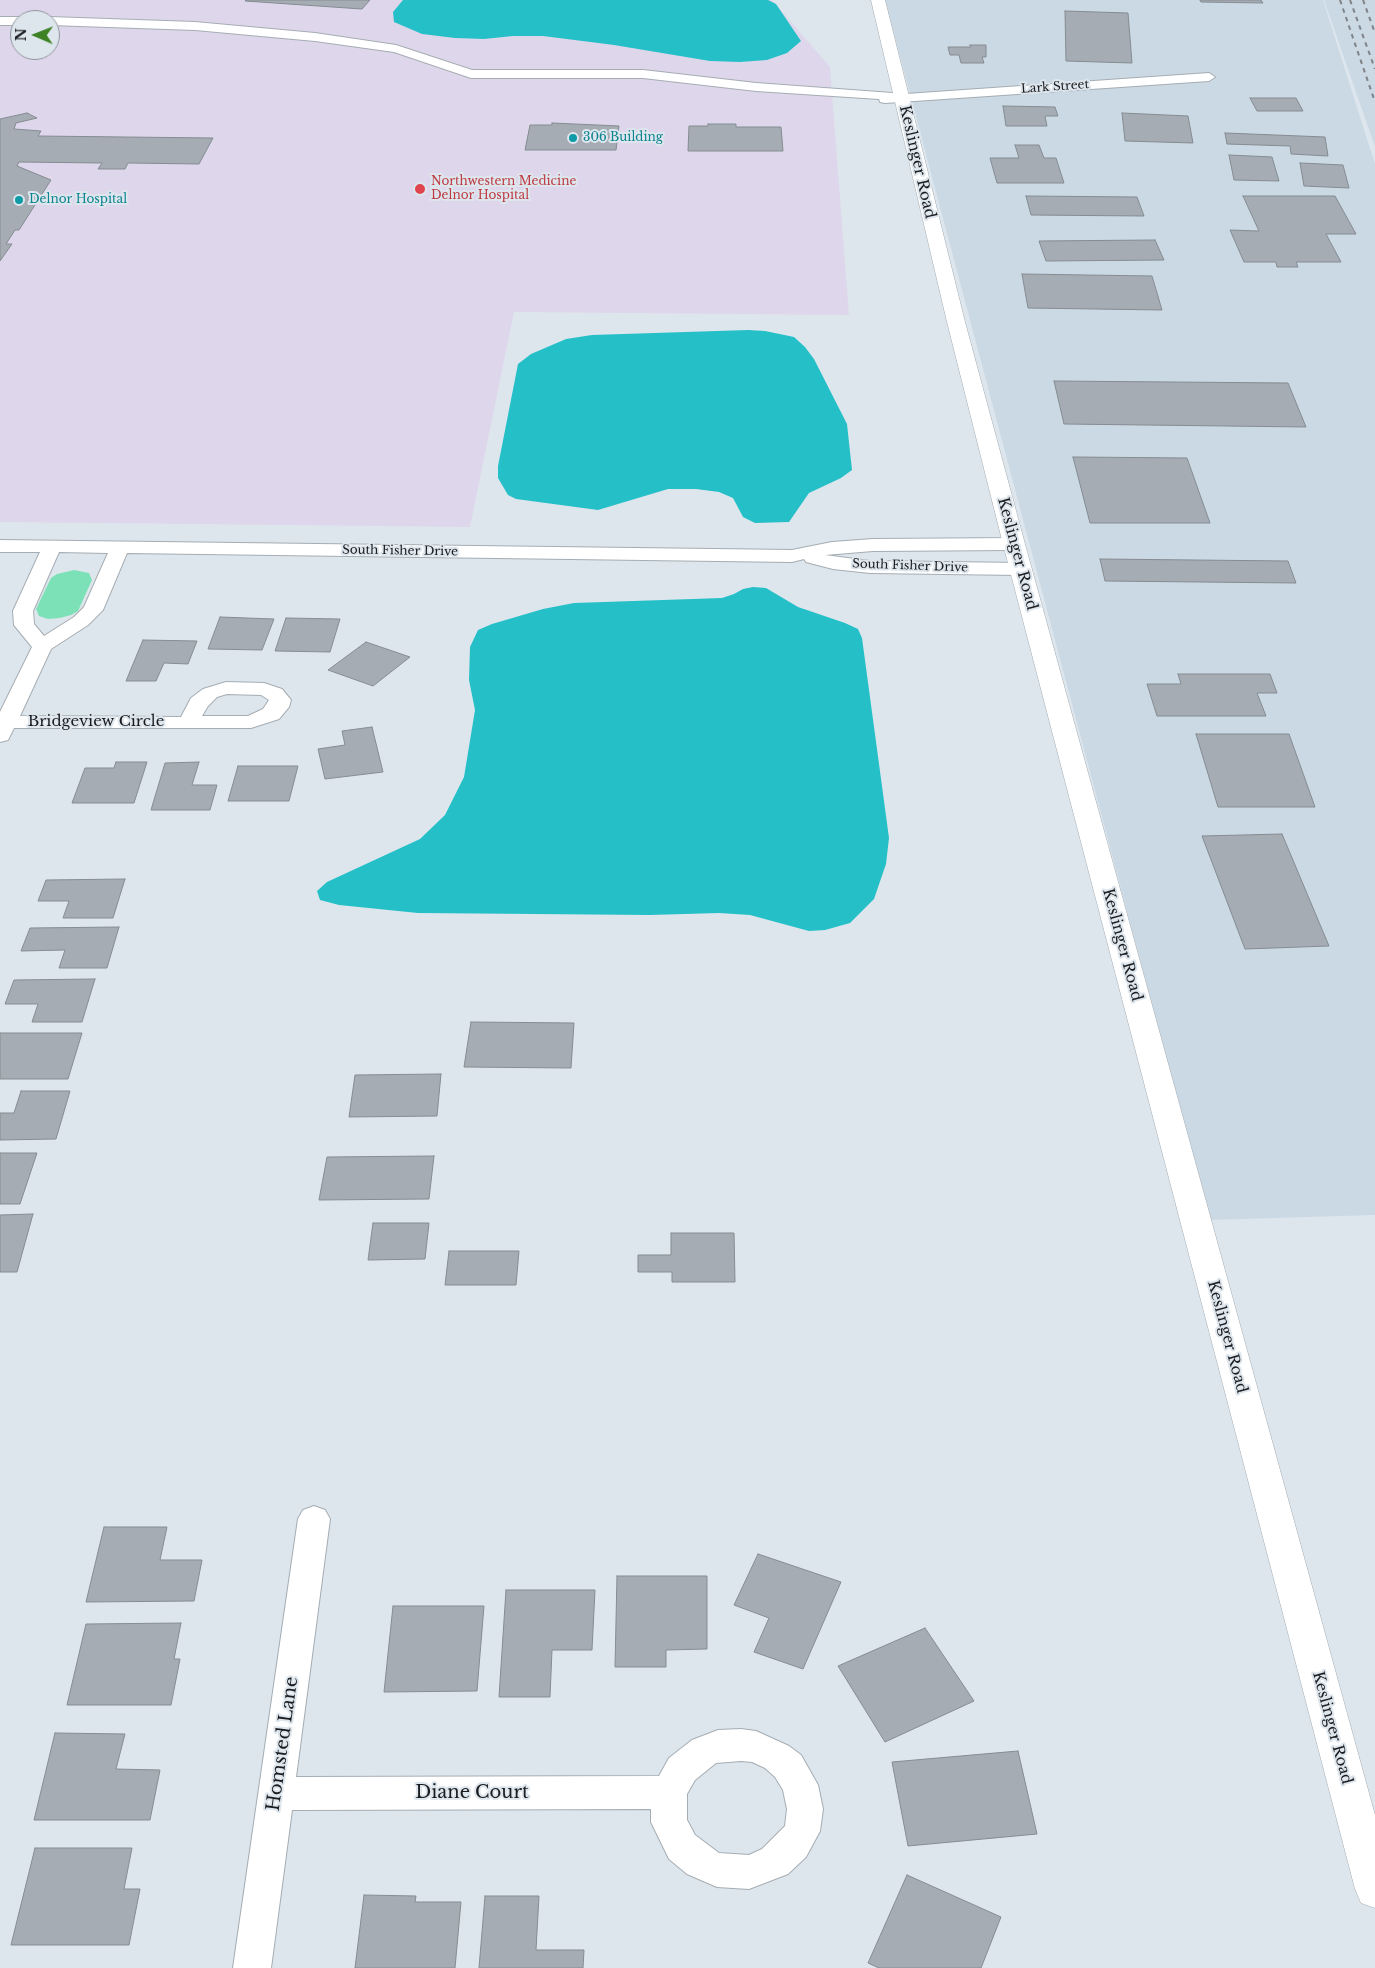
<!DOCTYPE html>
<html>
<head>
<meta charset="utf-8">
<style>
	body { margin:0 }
	#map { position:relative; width:1375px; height:1968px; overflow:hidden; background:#dee6ed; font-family:"Libre Baskerville",serif }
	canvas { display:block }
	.north { position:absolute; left:10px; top:10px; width:50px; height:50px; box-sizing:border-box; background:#dee6ed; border:1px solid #90959b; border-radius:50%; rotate:271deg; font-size:14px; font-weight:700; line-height:20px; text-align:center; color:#1a1c1f }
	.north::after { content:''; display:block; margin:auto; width:18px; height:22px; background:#3d8225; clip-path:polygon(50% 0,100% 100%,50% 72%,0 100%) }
</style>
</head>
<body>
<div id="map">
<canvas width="1375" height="1968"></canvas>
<div class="north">N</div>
</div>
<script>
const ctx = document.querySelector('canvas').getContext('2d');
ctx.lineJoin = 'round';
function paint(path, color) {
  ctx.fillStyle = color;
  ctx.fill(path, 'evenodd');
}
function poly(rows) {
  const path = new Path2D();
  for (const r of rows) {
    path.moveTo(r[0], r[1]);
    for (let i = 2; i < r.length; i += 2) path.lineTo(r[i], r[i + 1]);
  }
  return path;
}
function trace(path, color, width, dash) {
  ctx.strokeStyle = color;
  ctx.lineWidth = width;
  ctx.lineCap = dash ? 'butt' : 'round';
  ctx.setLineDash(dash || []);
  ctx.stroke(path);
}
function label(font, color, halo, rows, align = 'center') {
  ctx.font = font + ' "Libre Baskerville",serif';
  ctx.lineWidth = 4;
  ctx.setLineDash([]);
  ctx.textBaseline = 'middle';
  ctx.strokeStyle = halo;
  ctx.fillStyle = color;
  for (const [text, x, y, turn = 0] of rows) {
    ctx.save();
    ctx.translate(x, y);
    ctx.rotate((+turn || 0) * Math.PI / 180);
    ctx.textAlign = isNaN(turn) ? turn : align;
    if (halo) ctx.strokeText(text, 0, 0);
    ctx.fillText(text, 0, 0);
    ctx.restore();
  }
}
const built = poly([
	[885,0,1323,0,1375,164,1375,1215,1209,1220],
	[1324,0,1375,0,1375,147]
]);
const medical = poly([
	[0,0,772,0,830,67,849,315,514,312,470,527,0,522],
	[20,20,50,20,50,50,20,50]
]);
const green = poly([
	[74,570,89,573,92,580,78,611,71,615,60,618,48,619,39,616,36,609,51,578,57,574]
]);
const water = poly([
	[403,0,768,0,776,4,801,41,787,53,767,60,740,62,710,61,614,45,543,36,513,36,484,39,455,38,422,34,394,22,393,12],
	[748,330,765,331,794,337,805,347,814,359,847,424,852,470,841,478,809,493,789,522,755,523,743,517,733,498,719,492,696,489,668,489,598,510,516,499,508,495,498,478,498,466,518,364,531,354,566,339,592,335],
	[753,587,766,588,798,607,845,623,858,629,862,638,889,838,886,864,874,899,850,923,825,930,809,931,750,915,719,913,650,915,418,913,339,905,320,900,317,891,327,882,420,839,445,815,464,777,475,710,469,680,470,647,478,630,492,624,543,609,574,603,722,598,734,594,743,589]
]);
const building = poly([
	[246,0,370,0,362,9,245,1,246,0],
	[1200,0,1261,0,1263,3,1201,2,1200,0],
	[1065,11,1128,13,1132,63,1066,61,1065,11],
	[970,45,986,45,986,57,982,57,984,63,961,63,959,55,950,55,948,47,971,47,970,45],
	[1250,98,1296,98,1303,111,1257,111,1250,98],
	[1003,106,1055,107,1058,116,1045,116,1047,126,1006,126,1003,106],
	[27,113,37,118,16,123,14,129,41,131,38,136,213,138,199,164,128,163,125,169,98,169,102,163,19,162,17,166,51,180,19,230,15,230,6,244,12,244,0,261,0,119,27,113],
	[1122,113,1188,116,1193,143,1125,141,1122,113],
	[552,123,619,126,616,150,525,150,530,125,552,125,552,123],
	[708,124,736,124,736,127,781,127,783,151,688,151,689,126,708,126,708,124],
	[1225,133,1325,137,1328,156,1291,154,1290,146,1227,144,1225,133],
	[1015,145,1039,145,1044,158,1056,158,1064,183,997,183,990,158,1019,158,1015,145],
	[1229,155,1272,157,1279,181,1234,180,1229,155],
	[1300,163,1343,165,1349,188,1304,186,1300,163],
	[1026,196,1137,197,1144,216,1031,215,1026,196],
	[1243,196,1335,196,1356,234,1326,234,1341,262,1296,262,1298,267,1277,267,1276,262,1244,262,1230,230,1259,231,1243,196],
	[1155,240,1164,260,1046,261,1039,241,1155,240],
	[1022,274,1152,276,1162,310,1028,308,1022,274],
	[1054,381,1288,383,1306,427,1064,424,1054,381],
	[1073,457,1187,458,1210,523,1090,523,1073,457],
	[1100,559,1288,561,1296,583,1105,581,1100,559],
	[220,617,274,619,262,650,208,649,220,617],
	[286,618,340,619,330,652,275,651,286,618],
	[143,640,197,641,188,664,164,663,156,681,126,681,143,640],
	[366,642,410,657,373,686,328,670,366,642],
	[1178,674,1270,674,1277,693,1257,693,1266,716,1157,716,1147,684,1181,684,1178,674],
	[372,727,383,772,325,779,318,749,345,745,342,731,372,727],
	[1196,734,1289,734,1315,807,1218,807,1196,734],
	[116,762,147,762,134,803,72,803,85,768,114,768,116,762],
	[199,762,192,785,217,785,210,810,151,810,165,763,199,762],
	[238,766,298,766,289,801,228,801,238,766],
	[1282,834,1329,946,1245,949,1202,836,1282,834],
	[125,879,113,918,63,918,69,901,38,901,46,880,125,879],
	[119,927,107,968,59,968,65,950,21,951,30,928,119,927],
	[95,979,82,1022,32,1022,38,1004,5,1004,14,980,95,979],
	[471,1022,574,1023,571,1068,464,1067,471,1022],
	[0,1033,82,1033,68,1079,0,1079,0,1033],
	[441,1074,437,1116,349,1117,355,1075,441,1074],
	[21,1091,70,1091,56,1139,0,1140,0,1113,14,1113,21,1091],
	[0,1153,37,1153,20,1204,0,1204,0,1153],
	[434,1156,429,1199,319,1200,327,1157,434,1156],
	[33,1214,17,1272,0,1272,0,1215,33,1214],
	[373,1223,429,1223,425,1259,368,1260,373,1223],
	[671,1233,734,1233,735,1282,672,1282,672,1272,638,1272,638,1255,671,1255,671,1233],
	[449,1251,519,1251,516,1285,445,1285,449,1251],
	[104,1527,167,1527,160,1560,202,1560,194,1601,86,1602,104,1527],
	[758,1554,841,1582,803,1669,754,1652,769,1618,734,1605,758,1554],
	[617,1576,707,1576,707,1649,666,1650,666,1667,615,1667,617,1576],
	[506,1590,595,1590,592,1650,552,1650,550,1697,499,1697,506,1590],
	[393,1606,484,1606,477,1691,384,1692,393,1606],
	[181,1623,174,1659,180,1659,171,1705,67,1705,86,1624,181,1623],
	[925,1628,974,1701,885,1742,838,1666,925,1628],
	[55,1733,125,1734,116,1769,160,1770,150,1820,34,1820,55,1733],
	[1018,1751,1037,1834,908,1846,892,1762,1018,1751],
	[35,1848,132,1848,124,1889,140,1889,129,1945,11,1945,35,1848],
	[907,1875,1001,1917,981,1968,879,1968,868,1963,907,1875],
	[364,1895,416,1896,415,1902,461,1902,455,1968,355,1968,364,1895],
	[485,1896,539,1896,536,1950,584,1950,583,1968,479,1968,485,1896]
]);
const minor = poly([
	[0,17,20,17,25,20,20,20,20,25,0,25,0,17],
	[50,17,195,22,315,33,396,45,472,70,643,70,756,83,906,94,1209,73,1215,77,1209,81,885,103,880,102,879,99,756,91,643,78,471,78,394,52,315,41,195,30,50,25,50,20,45,20,50,17],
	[1014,538,1021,540,1024,544,1021,548,1014,550,873,551,825,555,870,561,1021,563,1028,565,1031,569,1028,573,1021,575,870,573,833,569,806,562,804,559,792,562,127,553,103,610,88,625,51,649,20,716,181,717,191,698,203,689,226,682,264,683,282,689,291,700,289,707,279,719,251,728,14,728,8,740,0,742,0,712,32,647,14,625,13,611,40,552,0,552,0,540,792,550,832,542,873,539,1014,538],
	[59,552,108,553,84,607,74,617,44,636,34,624,33,611,59,552],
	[227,694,261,695,269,700,263,709,248,716,202,716,208,706,217,697,227,694],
	[314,1506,325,1510,330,1519,296,1777,659,1776,669,1758,692,1740,718,1730,741,1729,756,1731,789,1746,801,1755,818,1785,823,1809,820,1831,806,1857,788,1874,749,1889,717,1887,687,1874,669,1859,651,1822,651,1809,292,1810,271,1968,233,1968,298,1519,303,1510,314,1506],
	[741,1761,752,1762,765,1768,775,1777,783,1790,787,1809,785,1826,762,1849,749,1855,719,1853,695,1835,687,1820,687,1794,695,1780,716,1763,741,1761]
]);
const secondary = poly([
	[871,0,885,0,965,322,1025,544,1375,1815,1375,1908,1361,1903,1355,1889,1003,544,947,322,871,0]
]);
const rail = poly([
	[1340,0,1375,102],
	[1350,0,1375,69],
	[1363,0,1375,33]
]);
const markers = [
	[573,138,5,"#0f9aa8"],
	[420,189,6,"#e0444e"],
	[19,200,5,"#0f9aa8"]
];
const farStreetnames = [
	["Lark Street",1055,87,-4],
	["South Fisher Drive",400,551,1],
	["South Fisher Drive",910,566,2]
];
const farCulturenames = [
	["306 Building",583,138],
	["Delnor Hospital",29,200]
];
const farHealthnames = [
	["Northwestern Medicine",431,182],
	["Delnor Hospital",431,196]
];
const streetNames = [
	["Keslinger Road",917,162,77],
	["Keslinger Road",1017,554,75],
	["Bridgeview Circle",96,722],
	["Keslinger Road",1122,945,75],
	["Keslinger Road",1227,1337,75],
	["Keslinger Road",1332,1728,75]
];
const nearStreetnames = [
	["Homsted Lane",283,1744,-82],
	["Diane Court",472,1793]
];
paint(built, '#cbd9e5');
paint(medical, '#ded7ec');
paint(green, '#7de1b7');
paint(water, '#25bfc8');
paint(building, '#a5acb3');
trace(building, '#858c92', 1);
trace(minor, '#a5adb3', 2);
trace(secondary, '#a5adb3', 1);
paint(minor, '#fff');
paint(secondary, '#fff');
trace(rail, '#7f8489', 2, [4.5, 4.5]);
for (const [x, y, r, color] of markers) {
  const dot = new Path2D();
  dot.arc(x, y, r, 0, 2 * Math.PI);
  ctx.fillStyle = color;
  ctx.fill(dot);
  trace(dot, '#dee6ed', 2);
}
label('12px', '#1a1c1f', '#dee6ed', farStreetnames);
label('12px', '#0d838f', '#dee6ed', farCulturenames, 'left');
label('12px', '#be3a42', '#dee6ed', farHealthnames, 'left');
label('15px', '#1a1c1f', '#dee6ed', streetNames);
label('18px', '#1a1c1f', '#dee6ed', nearStreetnames);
</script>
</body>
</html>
